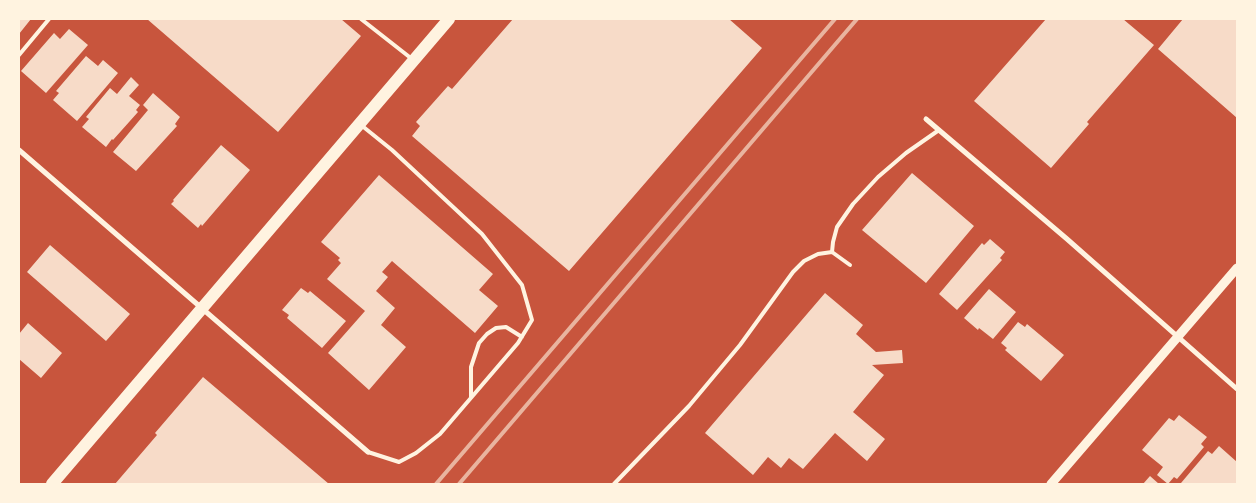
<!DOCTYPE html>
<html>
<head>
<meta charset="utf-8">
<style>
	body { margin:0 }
	#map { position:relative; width:1256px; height:503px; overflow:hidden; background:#c8553d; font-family:"PT Sans Narrow",sans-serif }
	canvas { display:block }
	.frame { position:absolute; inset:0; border:20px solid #fff3e0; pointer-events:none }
</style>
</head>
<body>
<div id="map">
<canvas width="1256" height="503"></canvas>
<div class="frame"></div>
</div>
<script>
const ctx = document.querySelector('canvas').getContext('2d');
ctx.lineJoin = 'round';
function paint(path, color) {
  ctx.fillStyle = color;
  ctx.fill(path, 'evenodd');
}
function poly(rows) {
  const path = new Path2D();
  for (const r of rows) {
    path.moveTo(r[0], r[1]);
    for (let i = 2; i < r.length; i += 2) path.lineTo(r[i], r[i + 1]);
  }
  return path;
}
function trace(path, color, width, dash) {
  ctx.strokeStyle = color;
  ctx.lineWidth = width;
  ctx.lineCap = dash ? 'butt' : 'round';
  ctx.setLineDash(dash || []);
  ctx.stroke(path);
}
const building = poly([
	[19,19,31,19,19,34],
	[147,19,341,19,361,36,278,132],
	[513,19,729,19,762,48,569,271,412,136,420,126,416,122,448,86,452,89],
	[1046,19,1123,19,1154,45,1087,122,1089,124,1051,168,974,101],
	[1183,19,1235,19,1237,21,1237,118,1158,49],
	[69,29,88,45,46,93,21,71,54,33,60,39],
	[86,56,98,66,103,60,118,73,77,121,53,100,59,93,56,91],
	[131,77,139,85,129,96,140,105,136,110,138,112,113,140,112,139,106,147,82,127,89,119,86,117,110,88,117,94],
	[153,93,180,117,175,124,177,126,136,171,113,152,148,110,143,105],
	[221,145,250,170,202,226,201,224,198,228,171,204,174,201,173,200],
	[912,173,974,226,926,283,862,230],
	[379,175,493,274,479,290,498,306,475,333,392,261,382,272,388,277,376,291,395,308,381,325,406,347,369,390,328,353,365,311,327,279,341,263,338,260,340,258,321,242],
	[990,239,1005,252,1000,258,1002,260,957,310,939,294,982,243,984,245],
	[50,245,130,314,106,341,27,272],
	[301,288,308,293,310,291,346,321,322,348,287,318,289,315,282,310],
	[989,289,1016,312,993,339,979,328,978,330,964,318],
	[825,293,863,325,856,334,876,352,902,350,903,363,872,365,884,375,853,412,885,439,867,461,835,433,803,469,789,458,781,468,768,457,753,475,705,433],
	[1018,322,1025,327,1027,324,1064,355,1041,381,1005,350,1007,348,1001,343],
	[28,323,62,353,41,378,19,359,19,334],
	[203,377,329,484,115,484,157,435,155,433],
	[1179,415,1207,437,1201,444,1204,447,1177,479,1174,477,1168,484,1157,475,1163,467,1142,450,1169,418,1174,421],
	[1219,446,1237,462,1237,484,1183,484,1181,483,1208,451,1212,454],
	[1150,476,1159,484,1143,484]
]);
const service = poly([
	[361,19,412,59],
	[19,55,49,19],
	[361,125,392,150,482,234,522,285,532,320,518,343,440,434,416,453,399,462,368,452],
	[850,265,832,252,833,242,837,227,853,204,878,177,906,153,939,130],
	[471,397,471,367,479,343,487,334,496,328,506,327,522,337],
	[614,484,689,406,740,345,793,272,804,261,818,254,832,252]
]);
const minor = poly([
	[926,119,1067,239,1237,389],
	[19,150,368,452]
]);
const tertiary = poly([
	[1051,484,1237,268]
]);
const primary = poly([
	[52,484,449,19]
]);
const rail = poly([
	[436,484,835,19],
	[459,484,857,19]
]);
paint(building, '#f7dbc8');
trace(service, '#fff3e0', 4);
trace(minor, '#fff3e0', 5);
trace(tertiary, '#fff3e0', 9);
trace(primary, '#fff3e0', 12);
trace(rail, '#e9b49f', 4);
</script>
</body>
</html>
